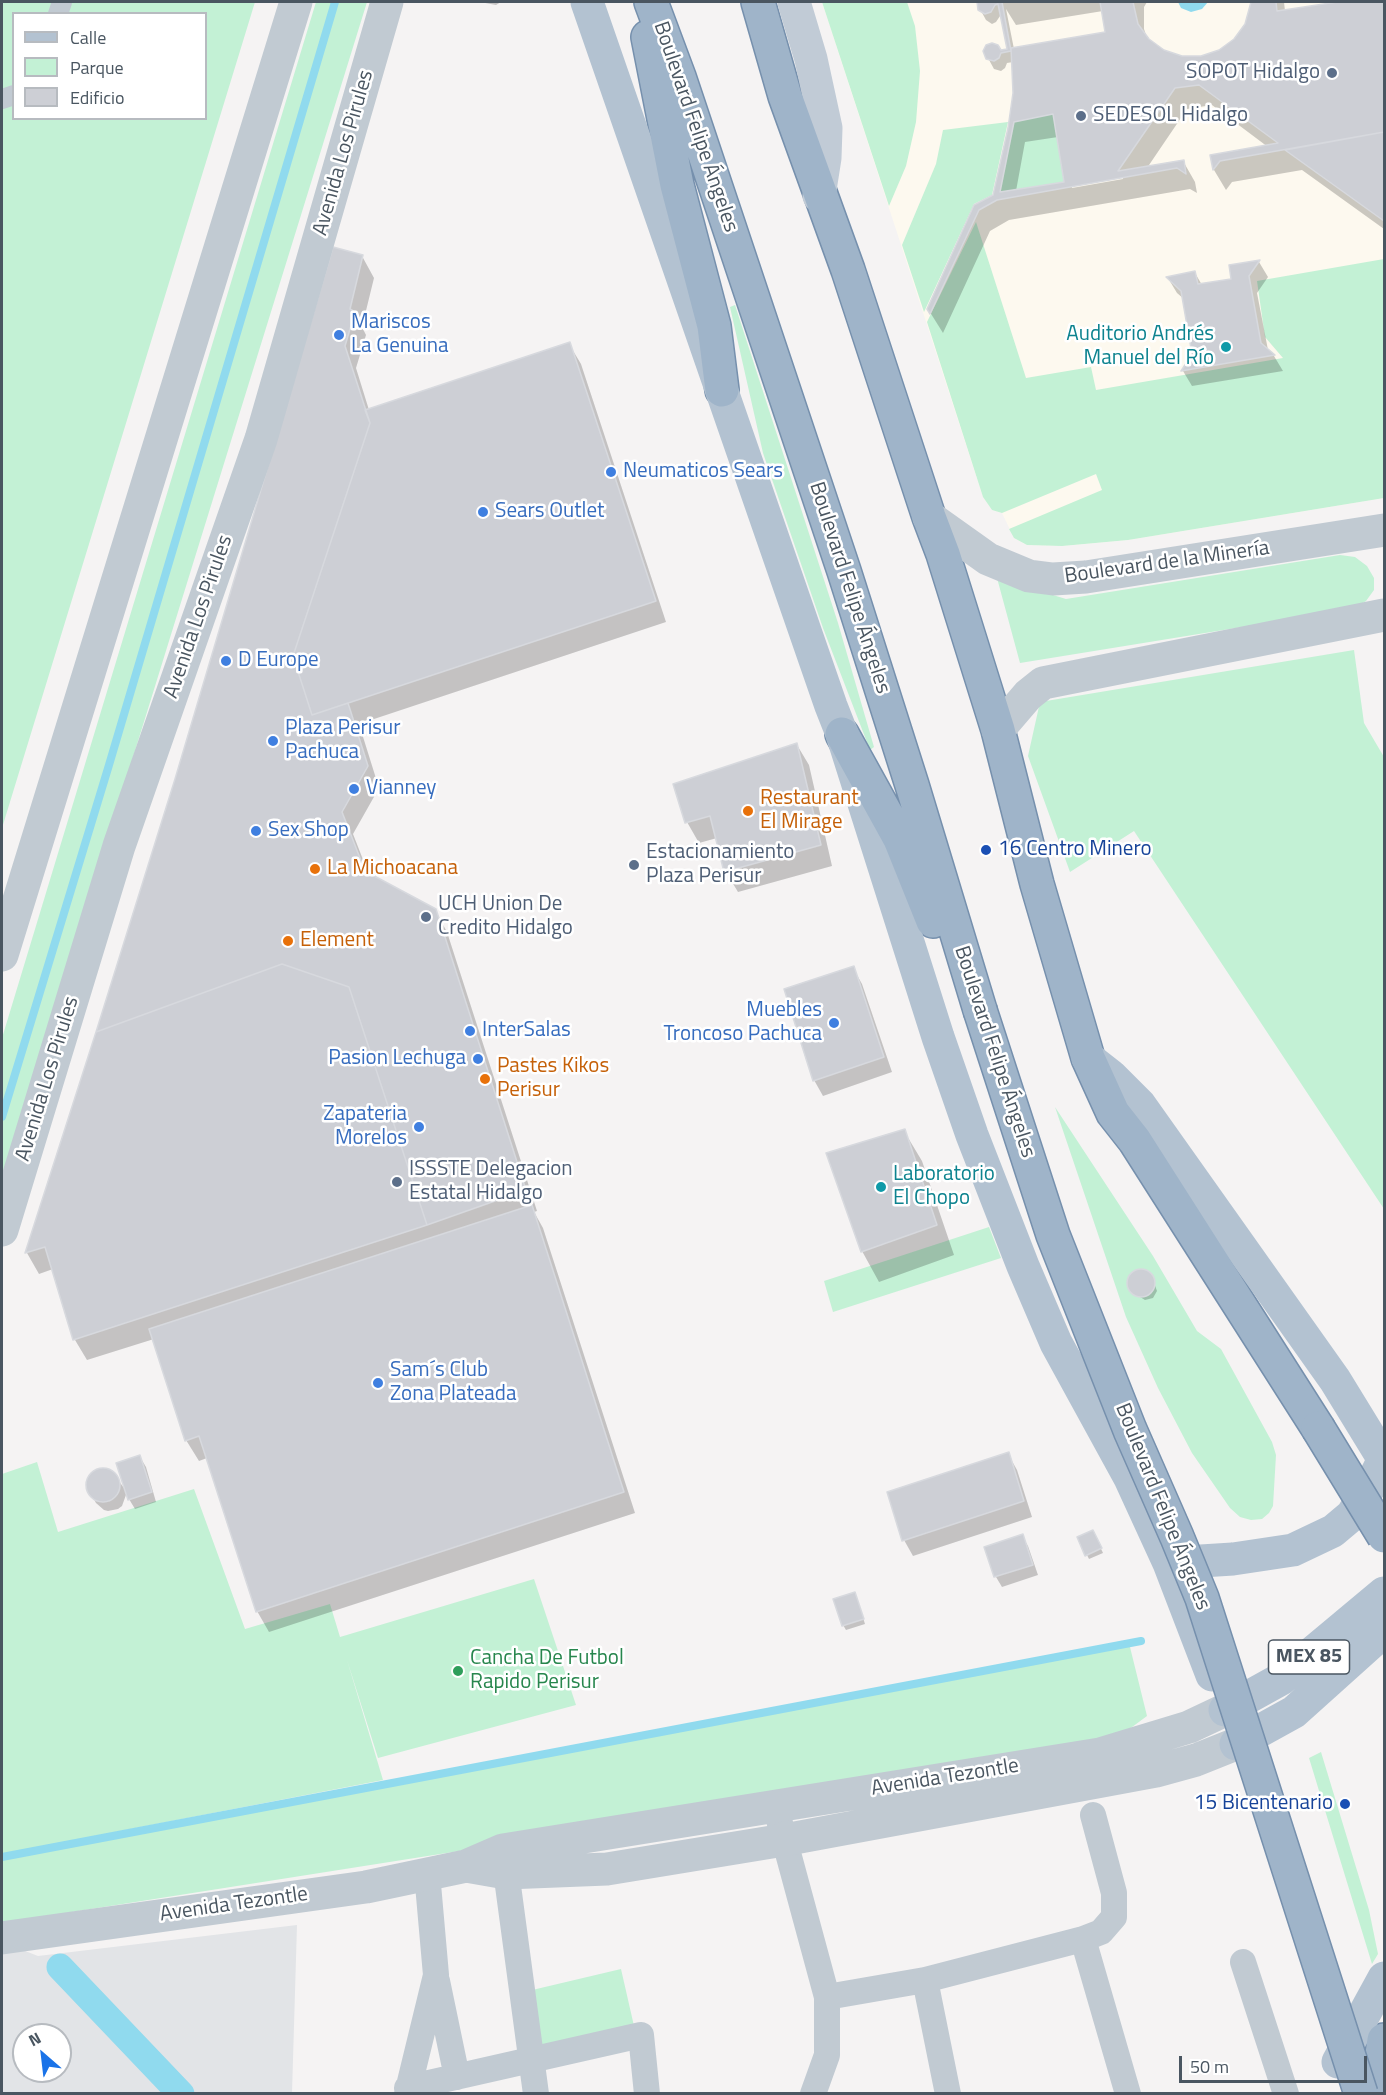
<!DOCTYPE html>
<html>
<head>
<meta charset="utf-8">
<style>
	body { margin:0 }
	#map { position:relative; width:1386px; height:2095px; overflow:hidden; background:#f5f3f3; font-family:"Titillium Web",sans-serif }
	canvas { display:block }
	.frame { position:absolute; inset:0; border:3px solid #4a5661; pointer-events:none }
	.legend { position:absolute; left:12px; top:12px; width:195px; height:108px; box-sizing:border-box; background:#fff; border:2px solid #b7bbc0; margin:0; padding:8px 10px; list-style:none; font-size:18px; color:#4a5661 }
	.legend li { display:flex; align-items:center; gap:12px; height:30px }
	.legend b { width:30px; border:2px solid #b7bbc0 }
	.north { position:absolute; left:12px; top:2023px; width:60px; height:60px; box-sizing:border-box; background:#fff; border:2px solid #b7bbc0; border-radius:50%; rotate:332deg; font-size:16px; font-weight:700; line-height:24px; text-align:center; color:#4a5661 }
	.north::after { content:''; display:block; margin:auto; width:21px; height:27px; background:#1a73e8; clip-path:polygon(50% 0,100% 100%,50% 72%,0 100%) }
	.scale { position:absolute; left:1179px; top:2056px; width:188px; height:27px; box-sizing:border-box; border:3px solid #4a5661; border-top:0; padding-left:8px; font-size:18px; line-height:21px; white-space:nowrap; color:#4a5661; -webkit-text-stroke:4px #fff; paint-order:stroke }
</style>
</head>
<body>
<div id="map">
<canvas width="1386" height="2095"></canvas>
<div class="frame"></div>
<ul class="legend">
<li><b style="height:8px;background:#b3c2d1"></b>Calle</li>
<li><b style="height:16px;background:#c3f1d5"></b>Parque</li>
<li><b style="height:16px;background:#cdcfd5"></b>Edificio</li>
</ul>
<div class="north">N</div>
<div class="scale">50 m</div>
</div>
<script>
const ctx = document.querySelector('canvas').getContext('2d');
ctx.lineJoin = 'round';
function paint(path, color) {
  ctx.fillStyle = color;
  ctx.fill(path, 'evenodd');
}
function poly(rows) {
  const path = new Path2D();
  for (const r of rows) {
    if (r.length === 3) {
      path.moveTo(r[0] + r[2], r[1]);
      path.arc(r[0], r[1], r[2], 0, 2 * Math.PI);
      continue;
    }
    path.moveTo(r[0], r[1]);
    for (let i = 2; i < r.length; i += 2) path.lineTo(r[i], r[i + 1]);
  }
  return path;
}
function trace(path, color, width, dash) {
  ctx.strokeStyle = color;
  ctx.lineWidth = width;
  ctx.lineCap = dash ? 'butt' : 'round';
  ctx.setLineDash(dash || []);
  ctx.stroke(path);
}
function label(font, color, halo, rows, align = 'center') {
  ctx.font = font + ' "Titillium Web",sans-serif';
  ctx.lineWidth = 5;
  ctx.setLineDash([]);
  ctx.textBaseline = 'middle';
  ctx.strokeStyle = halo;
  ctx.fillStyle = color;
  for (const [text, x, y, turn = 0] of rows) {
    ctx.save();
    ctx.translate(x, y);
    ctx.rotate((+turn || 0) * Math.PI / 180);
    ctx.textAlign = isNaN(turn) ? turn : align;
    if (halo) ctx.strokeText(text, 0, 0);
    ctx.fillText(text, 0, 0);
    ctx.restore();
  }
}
const commercial = poly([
	[822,2,1384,2,1384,498,1128,540,1062,546,1027,545,1014,538,1002,513,992,510,983,497]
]);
const airport = poly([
	[297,1925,292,2093,2,2093,2,1942,38,1956],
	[24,2035,60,2035,60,2071,24,2071]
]);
const green = poly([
	[2,2,255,2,2,828],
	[14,14,206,14,206,118,14,118],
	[316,2,367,2,2,1180,2,1038],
	[822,2,907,2,915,26,920,71,916,122,906,166,889,206],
	[1053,114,1064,182,1000,192,1014,122],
	[1008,122,992,195,974,204,924,312,902,245,936,164,943,130],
	[976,222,1026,378,1091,367,1096,390,1283,358,1265,337,1257,281,1384,259,1384,498,1128,540,1062,546,1027,545,1014,538,1009,529,1102,490,1096,474,1002,513,992,510,983,497,927,322],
	[735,305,838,623,874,747,870,750,823,628,763,453,730,307],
	[1340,555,1355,557,1367,566,1374,578,1374,590,1366,601,1353,609,1020,663,997,578,1066,599],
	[1354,650,1364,723,1384,757,1384,1209,1134,831,1070,872,1028,756,1040,702],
	[1055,1107,1153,1256,1197,1331,1221,1349,1272,1442,1276,1455,1273,1506,1269,1513,1262,1519,1251,1520,1240,1517,1230,1508,1192,1453,1158,1388,1126,1317],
	[989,1227,1001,1258,833,1312,824,1281],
	[37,1462,58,1532,194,1489,245,1629,330,1604,340,1637,534,1579,576,1705,378,1758,347,1660,383,1780,2,1854,2,1474],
	[1129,1643,1147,1716,1101,1750,2,1923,2,1857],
	[1321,1752,1369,1910,1378,1954,1372,1964,1309,1758],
	[621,1969,634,2026,541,2048,528,1991]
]);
const water = poly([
	[1178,2,1208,2,1202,9,1191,12,1181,8]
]);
const shadow = poly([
	[480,2,501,2,496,5],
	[979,2,992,2,994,3,1003,2,1147,2,1144,7,1144,29,1147,38,1164,52,1182,57,1201,57,1219,51,1235,40,1246,25,1252,2,1284,2,1285,11,1347,2,1384,2,1384,229,1302,170,1232,182,1226,190,1214,170,1212,156,1268,147,1212,105,1187,109,1147,168,1183,161,1195,182,1197,193,1190,189,1009,220,990,231,943,333,928,309,976,206,994,196,1010,129,1014,93,1013,62,1007,63,1005,68,1001,71,994,69,988,58,1008,50,1002,13,996,22,992,24,986,20,980,9],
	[1006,9,1016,25,1103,11,1106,33,1014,49],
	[1058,137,1066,183,1016,191,1025,142],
	[1123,176,1123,179,1072,188,1072,185],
	[362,256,374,278,362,327,366,335,356,368,369,410,569,344,581,364,666,622,359,724,379,788,353,834,369,875,435,910,447,932,537,1211,534,1212,543,1228,635,1513,269,1632,257,1611,207,1458,199,1461,186,1440,154,1339,87,1360,75,1340,53,1269,39,1274,27,1253,176,780],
	[1259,262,1268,277,1257,293,1268,350,1274,356,1283,371,1192,386,1183,371,1194,354,1184,299,1177,293,1168,278,1195,273,1202,285,1233,280,1231,266],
	[797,745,809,765,832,866,738,892,726,872,717,838,699,843,687,822],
	[853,968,862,984,892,1072,823,1096,814,1080],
	[904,1131,922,1161,954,1255,879,1282,862,1251],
	[1146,1272,1152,1277,1157,1291,1153,1298,1145,1300,1132,1292,1129,1280,1133,1274],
	[1008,1454,1017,1470,1032,1517,913,1556,904,1540],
	[140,1457,146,1467,156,1502,135,1509,129,1499],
	[102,1469,112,1472,127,1492,122,1506,118,1509,108,1511,104,1510,96,1503,90,1492,88,1483,93,1474],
	[1022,1536,1028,1546,1038,1575,1002,1587,996,1577,986,1548],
	[1095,1536,1103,1553,1089,1559,1087,1555],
	[857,1599,865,1624,846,1630,843,1625]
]);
const stream = poly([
	[2,1117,109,765,335,2],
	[2,1857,1141,1641]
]);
const canal = poly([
	[60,1967,181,2094]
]);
const building = poly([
	[977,2,1002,2,1011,51,1001,53,999,58,994,61,986,59,983,51,986,45,992,43,998,45,1001,50,1007,49,998,4,995,5,991,12,985,14,978,10,977,2],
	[1100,2,1133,2,1138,24,1149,39,1164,50,1182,56,1201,56,1219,50,1234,39,1245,24,1251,2,1276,2,1277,11,1337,2,1384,2,1384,132,1220,161,1213,170,1210,155,1278,143,1199,85,1175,88,1118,171,1184,160,1186,174,1177,168,997,200,979,210,930,314,927,309,974,205,993,195,1008,128,1013,93,1011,48,1105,32,1100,2],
	[1053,114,1064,182,1000,192,1014,122,1053,114],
	[1384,132,1384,221,1285,150,1384,132],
	[333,247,363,255,350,309,355,312,345,346,370,423,293,656,312,715,348,703,368,766,342,812,365,871,436,909,526,1190,427,1225,349,987,282,964,96,1032,175,779,333,247],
	[1260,260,1249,276,1261,343,1275,355,1181,371,1192,354,1181,291,1166,277,1195,271,1198,284,1231,279,1229,265,1260,260],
	[570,342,656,601,312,715,293,656,370,423,365,410,570,342],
	[797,743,821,845,724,872,710,816,685,823,673,784,797,743],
	[282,964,349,987,427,1225,73,1340,45,1247,25,1253,96,1032,282,964],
	[854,966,884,1057,813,1081,784,989,854,966],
	[905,1129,937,1225,861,1252,826,1153,905,1129],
	[532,1205,624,1492,256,1612,199,1436,185,1441,149,1329,532,1205],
	[1141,1283,14],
	[1009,1452,1024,1501,902,1541,887,1492,1009,1452],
	[140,1455,152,1492,128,1500,116,1463,140,1455],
	[103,1485,17],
	[1093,1530,1102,1548,1085,1556,1077,1537,1093,1530],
	[1023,1534,1033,1565,994,1577,984,1547,1023,1534],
	[855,1592,864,1619,842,1626,833,1599,855,1592]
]);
const pedestrian = poly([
	[58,14,62,2],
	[2,99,14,95]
]);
const minor = poly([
	[775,1805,827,1997,827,2055,813,2094],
	[504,1856,536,2094],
	[1083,1939,1128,2094],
	[1243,1962,1286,2094],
	[925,1980,948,2094],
	[437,1981,457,2077],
	[827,1997,925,1980,1083,1939,1101,1932,1114,1917,1114,1893,1093,1815],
	[407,2088,641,2035,647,2094],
	[407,2094,436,1975,427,1873]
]);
const tertiary = poly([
	[929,517,988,559,1029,576,1053,579,1086,577,1384,530],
	[998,730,1028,695,1043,683,1384,615],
	[2,955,296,2],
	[2,1230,119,846,261,439,387,2],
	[466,1866,506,1873,607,1869,784,1840,1156,1771,1196,1760,1236,1744],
	[2,1938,366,1887,466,1866,503,1850,1100,1754,1189,1727,1225,1710]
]);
const secondary = poly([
	[794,2,811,59,826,128,825,158,819,196]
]);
const primary = poly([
	[587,2,831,706,842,734,938,1037,972,1135,1023,1266,1056,1343,1130,1478,1169,1563,1212,1675],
	[1088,1058,1111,1076,1140,1105,1335,1380,1384,1460],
	[1169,1563,1233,1559,1293,1550,1333,1531,1352,1515,1372,1483,1384,1459],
	[1225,1710,1281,1679,1384,1593],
	[1236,1744,1294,1712,1384,1631],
	[1338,2062,1384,1978]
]);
const trunk = poly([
	[651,2,679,77,844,571,912,785,980,1010],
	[758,2,785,96,848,270,929,517,943,554,998,730,1037,884,1088,1058,1113,1113,1135,1141,1318,1428],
	[648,37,677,185,714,326,722,390],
	[842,734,900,839,933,921],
	[1384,2094,1382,2054,1384,2040]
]);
const trunkBridge = poly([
	[980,1010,1053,1235,1130,1430,1177,1537,1202,1598,1361,2094],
	[1318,1428,1384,1536]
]);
const markers = [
	[1332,73,6,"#5c6f8a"],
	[1081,116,6,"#5c6f8a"],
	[339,335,6,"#3f7fe0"],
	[1226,347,6,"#0f9aa8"],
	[611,472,6,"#3f7fe0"],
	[483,512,6,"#3f7fe0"],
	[226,661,6,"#3f7fe0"],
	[273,741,6,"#3f7fe0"],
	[354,789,6,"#3f7fe0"],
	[748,811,6,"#e8710a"],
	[256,831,6,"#3f7fe0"],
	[986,850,6,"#1a4fb4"],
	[634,865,6,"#5c6f8a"],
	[315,869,6,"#e8710a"],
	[426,917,6,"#5c6f8a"],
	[288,941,6,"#e8710a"],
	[834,1023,6,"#3f7fe0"],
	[470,1031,6,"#3f7fe0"],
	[478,1059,6,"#3f7fe0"],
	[485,1079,6,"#e8710a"],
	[419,1127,6,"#3f7fe0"],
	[397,1182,6,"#5c6f8a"],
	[881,1187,6,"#0f9aa8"],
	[378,1383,6,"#3f7fe0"],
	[458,1671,6,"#2e9e5b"],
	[1345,1804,6,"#1a4fb4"]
];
const shields = [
	[1309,1657,81]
];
const shieldNames = [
	["MEX 85",1309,1657]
];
const serviceNames = [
	["SOPOT Hidalgo",1320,73,"right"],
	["SEDESOL Hidalgo",1093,116],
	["Estacionamiento",646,853],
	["Plaza Perisur",646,877],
	["UCH Union De",438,905],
	["Credito Hidalgo",438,929],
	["ISSSTE Delegacion",409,1170],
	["Estatal Hidalgo",409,1194]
];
const streetNames = [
	["Boulevard Felipe Ángeles",695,127,71],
	["Avenida Los Pirules",344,153,-74],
	["Boulevard de la Minería",1167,563,-8],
	["Boulevard Felipe Ángeles",849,588,72],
	["Avenida Los Pirules",199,617,-71],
	["Boulevard Felipe Ángeles",994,1052,72],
	["Avenida Los Pirules",48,1079,-73],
	["Boulevard Felipe Ángeles",1162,1507,68],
	["Avenida Tezontle",945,1778,-9],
	["Avenida Tezontle",234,1905,-8]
];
const shopNames = [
	["Mariscos",351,323],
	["La Genuina",351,347],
	["Neumaticos Sears",623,472],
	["Sears Outlet",495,512],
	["D Europe",238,661],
	["Plaza Perisur",285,729],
	["Pachuca",285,753],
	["Vianney",366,789],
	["Sex Shop",268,831],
	["Muebles",822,1011,"right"],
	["Troncoso Pachuca",822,1035,"right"],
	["InterSalas",482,1031],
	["Pasion Lechuga",466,1059,"right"],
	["Zapateria",407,1115,"right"],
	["Morelos",407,1139,"right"],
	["Sam´s Club",390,1371],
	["Zona Plateada",390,1395]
];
const cultureNames = [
	["Auditorio Andrés",1214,335],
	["Manuel del Río",1214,359],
	["Laboratorio",893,1175,"left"],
	["El Chopo",893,1199,"left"]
];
const foodNames = [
	["Restaurant",760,799],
	["El Mirage",760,823],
	["La Michoacana",327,869],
	["Element",300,941],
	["Pastes Kikos",497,1067],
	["Perisur",497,1091]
];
const transitNames = [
	["16 Centro Minero",998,850],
	["15 Bicentenario",1333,1804,"right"]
];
const leisureNames = [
	["Cancha De Futbol",470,1659],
	["Rapido Perisur",470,1683]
];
paint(commercial, '#fdf9ef');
paint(airport, '#e2e4e7');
paint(green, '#c3f1d5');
paint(water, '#90daee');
paint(shadow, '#0003');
trace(stream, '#90daee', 8);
trace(canal, '#90daee', 27);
paint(building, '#cdcfd5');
trace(building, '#d7d9de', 1.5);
trace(trunk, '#7690ad', 36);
trace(pedestrian, '#c1cad2', 20);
trace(minor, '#c1cad2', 26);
trace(tertiary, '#c1cad2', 33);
trace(secondary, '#c1cbd6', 33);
trace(primary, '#b3c2d1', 33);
trace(trunk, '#9fb4c9', 33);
trace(trunkBridge, '#7690ad', 36, []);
trace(trunkBridge, '#9fb4c9', 33);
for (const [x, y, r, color] of markers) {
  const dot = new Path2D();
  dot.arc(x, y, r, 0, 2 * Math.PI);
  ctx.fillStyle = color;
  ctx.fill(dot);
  trace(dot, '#fff', 2);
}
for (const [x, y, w] of shields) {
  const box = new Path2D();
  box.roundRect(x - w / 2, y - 17, w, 34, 4.5);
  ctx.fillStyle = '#fff';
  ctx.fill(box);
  trace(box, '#4a5661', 1.5);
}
label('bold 20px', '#4a5661', null, shieldNames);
label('21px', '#4e5e75', '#fff', serviceNames, 'left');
label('21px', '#4a5661', '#fff', streetNames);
label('21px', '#366cbe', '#fff', shopNames, 'left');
label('21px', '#0d838f', '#fff', cultureNames, 'right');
label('21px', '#c56008', '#fff', foodNames, 'left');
label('21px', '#164399', '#fff', transitNames, 'left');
label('21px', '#27864d', '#fff', leisureNames, 'left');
</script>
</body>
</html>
